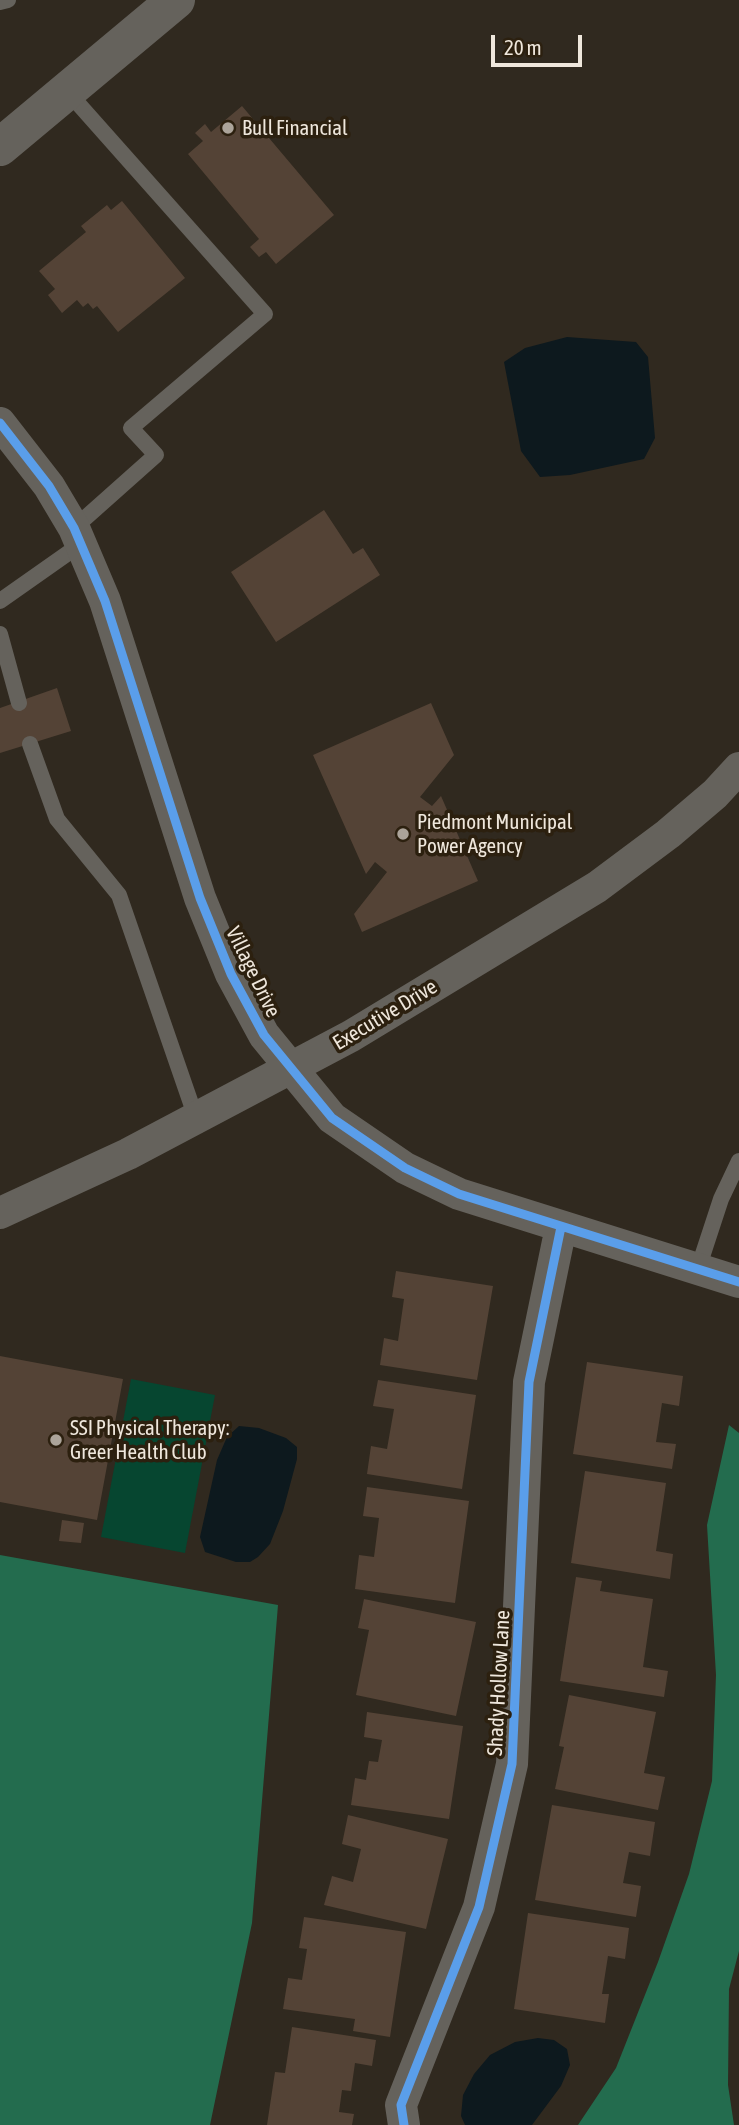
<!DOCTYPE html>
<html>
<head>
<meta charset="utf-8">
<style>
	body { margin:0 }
	#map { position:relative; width:739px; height:2125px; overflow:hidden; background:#30291f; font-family:"Asap Condensed",sans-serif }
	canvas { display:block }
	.scale { position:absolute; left:491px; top:35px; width:91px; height:32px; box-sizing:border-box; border:4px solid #efe7dc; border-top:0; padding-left:9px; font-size:21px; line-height:24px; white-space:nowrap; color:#efe7dc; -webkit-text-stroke:5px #2c200f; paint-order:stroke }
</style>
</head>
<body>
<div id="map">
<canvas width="739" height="2125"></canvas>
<div class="scale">20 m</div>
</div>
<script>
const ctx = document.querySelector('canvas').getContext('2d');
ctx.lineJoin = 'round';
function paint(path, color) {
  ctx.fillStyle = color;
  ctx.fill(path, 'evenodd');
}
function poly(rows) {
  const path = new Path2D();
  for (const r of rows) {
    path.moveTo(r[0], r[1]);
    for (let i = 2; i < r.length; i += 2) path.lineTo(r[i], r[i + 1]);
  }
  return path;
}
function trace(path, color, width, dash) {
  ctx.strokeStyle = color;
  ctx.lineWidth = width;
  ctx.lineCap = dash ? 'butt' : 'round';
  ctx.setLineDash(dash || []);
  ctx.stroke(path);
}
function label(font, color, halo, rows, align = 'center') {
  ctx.font = font + ' "Asap Condensed",sans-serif';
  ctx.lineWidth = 7;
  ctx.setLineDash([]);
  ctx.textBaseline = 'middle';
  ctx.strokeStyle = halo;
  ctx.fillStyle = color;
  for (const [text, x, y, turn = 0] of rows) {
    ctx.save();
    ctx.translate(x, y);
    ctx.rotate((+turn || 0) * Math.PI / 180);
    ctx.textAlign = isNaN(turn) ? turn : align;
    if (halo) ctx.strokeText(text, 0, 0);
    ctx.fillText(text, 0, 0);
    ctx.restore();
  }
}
const green = poly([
	[131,1379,215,1395,185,1553,101,1537]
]);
const forest = poly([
	[729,1425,739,1433,739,1951,729,1989,728,2085,734,2125,578,2125,616,2068,658,1962,689,1874,712,1781,716,1675,707,1525],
	[0,1555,278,1605,252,1923,210,2125,0,2125]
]);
const water = poly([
	[567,337,636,342,648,357,655,438,644,459,570,475,540,477,521,451,504,362,525,348],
	[239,1426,259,1428,286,1438,297,1447,297,1459,283,1511,270,1544,258,1557,250,1562,236,1562,205,1552,200,1537,217,1460,227,1437],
	[538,2038,554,2040,567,2049,570,2065,561,2086,532,2125,465,2125,461,2116,463,2095,474,2074,490,2055,515,2042]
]);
const building = poly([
	[242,106,334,215,276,264,266,252,259,257,250,247,259,239,188,154,203,141,195,133,205,124,211,132],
	[122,201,185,278,118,332,97,306,93,309,88,303,83,307,77,300,62,313,48,295,55,289,39,271,86,232,81,226,107,205,111,210],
	[324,510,353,554,363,548,380,575,276,642,231,572],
	[57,688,71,731,0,753,0,708],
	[431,703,454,755,420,797,432,806,441,796,478,881,362,932,354,914,387,872,375,862,366,874,313,755],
	[396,1271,493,1286,477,1380,380,1365,384,1338,398,1341,404,1299,392,1297],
	[0,1356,123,1379,97,1520,0,1502],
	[587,1362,683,1376,679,1406,662,1403,656,1442,676,1444,672,1469,573,1454],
	[378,1380,476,1395,462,1489,367,1474,371,1446,387,1449,394,1409,373,1406],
	[585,1471,666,1483,656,1551,673,1554,670,1579,571,1563],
	[367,1487,469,1501,455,1603,355,1589,359,1555,374,1557,379,1518,363,1516],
	[62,1520,84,1523,81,1543,59,1541],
	[576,1577,602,1581,600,1591,653,1599,643,1667,668,1671,664,1697,560,1681],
	[364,1599,476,1622,456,1716,356,1695,369,1630,358,1628],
	[569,1695,656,1712,644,1773,665,1777,658,1810,555,1789,564,1747,559,1746],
	[367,1712,463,1726,449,1819,351,1805,355,1778,366,1780,369,1761,378,1762,382,1740,364,1737],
	[552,1805,655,1822,650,1856,629,1852,623,1883,641,1886,636,1917,535,1900],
	[348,1815,448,1839,426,1929,324,1905,332,1876,353,1882,361,1849,342,1844],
	[528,1913,629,1928,625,1959,608,1956,602,1994,609,1994,605,2023,514,2009],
	[304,1917,406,1932,390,2037,353,2031,355,2019,283,2009,288,1978,302,1980,307,1949,299,1948],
	[292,2027,376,2040,372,2066,355,2063,351,2091,342,2090,339,2112,354,2114,352,2125,267,2125,275,2072,285,2073]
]);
const service = poly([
	[0,2,8,0],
	[67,91,265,314,131,428,156,455,74,528],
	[0,601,81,544],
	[0,634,19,703],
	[30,744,57,819,119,895,196,1118],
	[698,1269,721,1199,739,1161]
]);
const minor = poly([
	[0,423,49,486,74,528,105,601,200,898,231,974,264,1035,332,1118,405,1168,459,1194,739,1282],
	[0,1213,128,1154,351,1036,597,887,668,834,715,794,739,768],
	[404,2125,401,2105,479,1907,512,1764,529,1382,561,1227]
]);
const tertiary = poly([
	[0,147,176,0]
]);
const cycleway = poly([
	[0,423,49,486,74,528,105,601,200,898,231,974,264,1035,332,1118,405,1168,459,1194,739,1282],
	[404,2125,401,2105,479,1907,512,1764,529,1382,561,1227]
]);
const markers = [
	[228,128,7,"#aca49a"],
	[403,834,7,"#aca49a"],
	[56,1440,7,"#aca49a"]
];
const poiNames = [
	["Bull Financial",242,128],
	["Piedmont Municipal",417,822],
	["Power Agency",417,846],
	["SSI Physical Therapy:",70,1428],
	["Greer Health Club",70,1452]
];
const streetNames = [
	["Village Drive",253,972,64],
	["Executive Drive",385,1015,-31],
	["Shady Hollow Lane",499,1683,-87]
];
paint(green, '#064630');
paint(forest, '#236c4e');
paint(water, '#0d191e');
paint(building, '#544336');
trace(service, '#65625c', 16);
trace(minor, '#65625c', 32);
trace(tertiary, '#65625c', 38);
trace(cycleway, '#5a9eea', 9);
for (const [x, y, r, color] of markers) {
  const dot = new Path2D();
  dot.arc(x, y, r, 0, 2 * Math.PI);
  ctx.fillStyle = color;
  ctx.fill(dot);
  trace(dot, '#2c200f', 2.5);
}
label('21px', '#efe7dc', '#2c200f', poiNames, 'left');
label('21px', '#efe7dc', '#2c200f', streetNames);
</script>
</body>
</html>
